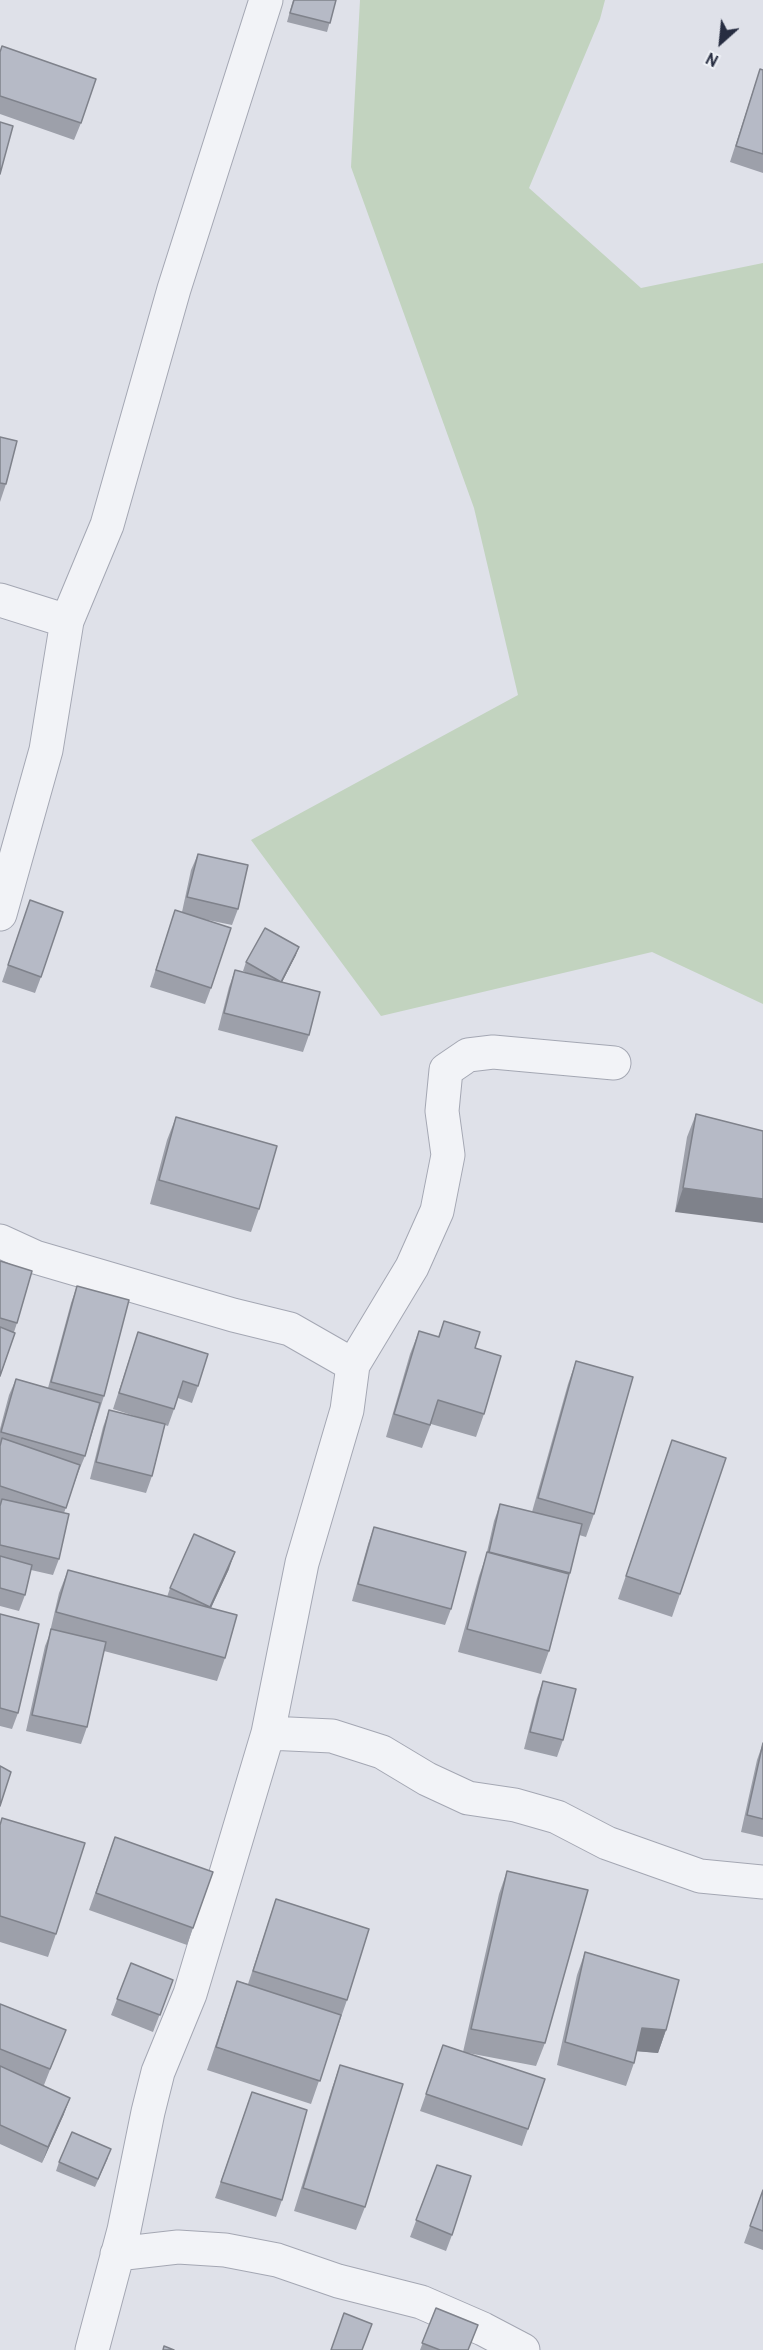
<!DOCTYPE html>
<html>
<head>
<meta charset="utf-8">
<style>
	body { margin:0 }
	#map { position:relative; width:763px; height:2350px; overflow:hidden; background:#dfe1e9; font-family:Overpass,sans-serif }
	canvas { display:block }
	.north { position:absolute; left:691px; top:12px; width:60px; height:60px; -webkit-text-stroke:4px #eef1f6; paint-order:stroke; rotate:207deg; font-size:16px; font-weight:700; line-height:24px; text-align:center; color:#272d41 }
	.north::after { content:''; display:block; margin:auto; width:21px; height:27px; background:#272d41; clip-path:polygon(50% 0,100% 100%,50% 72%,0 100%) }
</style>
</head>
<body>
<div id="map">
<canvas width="763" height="2350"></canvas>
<div class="north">N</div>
</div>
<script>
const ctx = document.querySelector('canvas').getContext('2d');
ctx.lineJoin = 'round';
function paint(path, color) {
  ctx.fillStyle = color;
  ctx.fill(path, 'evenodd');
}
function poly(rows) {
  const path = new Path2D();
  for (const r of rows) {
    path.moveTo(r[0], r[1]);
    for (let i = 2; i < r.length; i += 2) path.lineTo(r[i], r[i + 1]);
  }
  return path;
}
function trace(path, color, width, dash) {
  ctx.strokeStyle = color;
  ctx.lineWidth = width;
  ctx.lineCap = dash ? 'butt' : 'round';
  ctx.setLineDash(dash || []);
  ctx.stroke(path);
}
const green = poly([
	[360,0,605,0,600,19,529,188,641,288,763,263,763,1004,652,952,381,1016,251,840,518,695,474,508,351,167]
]);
const minor = poly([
	[0,600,67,621],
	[0,914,46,750,67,621,107,525,174,289,266,0],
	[0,1241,35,1257,233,1315,290,1329,353,1365],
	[268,1733,332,1736,382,1752,427,1779,468,1798,515,1805,557,1817,607,1843,700,1876,763,1882],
	[117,2254,178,2247,225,2250,277,2260,338,2281,421,2302,483,2329,523,2350],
	[92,2350,124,2230,148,2112,158,2072,190,1994,268,1733,302,1563,347,1410,353,1365,412,1267,437,1211,448,1155,442,1111,446,1070,468,1055,493,1052,614,1063]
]);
const wall = poly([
	[293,0,336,0,327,32,287,22],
	[0,52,81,123,74,140,0,114],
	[760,69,763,70,763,173,730,162],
	[0,437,6,484,0,502],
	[198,854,238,909,232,925,203,919,211,988,205,1004,150,987,175,910,182,912,191,870],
	[30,900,41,977,35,993,2,982],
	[296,955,282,982,309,1035,303,1052,218,1030,229,987,235,970,247,973,243,971,246,962],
	[696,1114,763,1131,675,1212,687,1137],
	[176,1117,259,1209,251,1232,150,1204,167,1140],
	[0,1261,17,1323,14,1332,15,1333,0,1377],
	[77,1286,104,1396,85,1456,78,1473,64,1513,59,1559,53,1575,31,1570,25,1595,19,1611,0,1606,0,1429,9,1395,16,1379,48,1388,71,1303],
	[444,1321,475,1348,484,1414,476,1437,431,1424,422,1448,386,1437,410,1354,419,1331,438,1337],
	[138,1332,198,1386,192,1403,178,1398,168,1426,165,1425,152,1476,146,1493,90,1479,103,1427,109,1410,144,1419,113,1409],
	[576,1361,594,1514,586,1537,579,1535,549,1651,541,1674,458,1652,479,1576,486,1556,494,1521,500,1504,532,1512,568,1384],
	[672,1440,680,1594,672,1617,618,1599],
	[374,1527,451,1609,445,1625,352,1601,368,1544],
	[229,1569,211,1608,225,1658,217,1681,104,1651,87,1727,81,1744,26,1731,45,1646,49,1636,59,1593,68,1570,167,1597,170,1588],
	[0,1614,18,1713,12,1729,0,1726],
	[543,1681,563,1740,557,1757,524,1749,537,1698],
	[763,1743,763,1837,741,1832,757,1760],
	[0,1824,56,1934,48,1957,0,1942],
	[115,1837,213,1872,187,1945,89,1910],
	[507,1871,545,2043,536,2066,468,2053,528,2129,522,2146,420,2111,443,2045,463,2052,499,1894],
	[276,1899,347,2000,311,2104,207,2070,237,1981,248,1984],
	[585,1952,666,2030,658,2053,637,2051,634,2063,626,2086,557,2065,577,1975],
	[131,1963,173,1980,153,2032,111,2015],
	[0,2004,59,2047,44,2085,64,2114,42,2163,0,2144],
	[340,2065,365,2207,356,2230,294,2211,332,2088],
	[252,2092,282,2200,276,2217,215,2198],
	[108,2158,95,2187,56,2171,59,2162],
	[437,2165,452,2235,446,2251,410,2237],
	[763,2190,763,2250,744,2243],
	[436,2308,469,2350,420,2350]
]);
const shadedWall = poly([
	[299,947,296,955,278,990,281,982],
	[683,1188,763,1199,763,1223,675,1212],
	[235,1552,229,1569,204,1623,210,1607],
	[642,2028,666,2030,658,2053,634,2051],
	[70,2098,64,2114,42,2163,48,2147]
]);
const building = poly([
	[294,0,336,0,330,23,290,13,294,0],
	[2,46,96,79,81,123,0,96,0,52,2,46],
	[760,69,763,70,763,154,736,146,760,69],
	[0,122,13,126,0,174,0,122],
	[0,437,17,441,6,484,0,483,0,437],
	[198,854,248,865,238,909,187,897,198,854],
	[30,900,63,912,41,977,8,965,30,900],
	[175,910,231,928,211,988,156,970,175,910],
	[265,928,299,947,281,982,246,962,265,928],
	[235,970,320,992,309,1035,224,1013,235,970],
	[696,1114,763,1131,763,1199,683,1188,696,1114],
	[176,1117,277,1146,259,1209,159,1180,176,1117],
	[0,1261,32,1271,17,1323,0,1318,0,1261],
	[77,1286,129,1300,104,1396,51,1382,77,1286],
	[444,1321,480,1332,475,1348,501,1356,484,1414,438,1400,430,1425,394,1414,419,1331,439,1337,444,1321],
	[0,1327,15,1333,0,1376,0,1327],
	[138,1332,208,1354,198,1386,183,1381,174,1409,119,1393,138,1332],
	[576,1361,633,1377,594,1514,538,1498,576,1361],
	[16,1379,100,1403,85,1456,1,1432,16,1379],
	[109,1410,165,1424,152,1476,96,1462,109,1410],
	[2,1438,80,1465,66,1508,0,1486,0,1446,2,1438],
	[672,1440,726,1458,680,1594,626,1576,672,1440],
	[2,1499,69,1514,59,1559,0,1545,0,1506,2,1499],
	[500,1504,582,1524,570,1573,489,1552,500,1504],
	[374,1527,466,1552,451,1609,358,1584,374,1527],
	[194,1534,235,1552,210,1607,170,1588,194,1534],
	[487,1552,569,1574,549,1651,467,1629,487,1552],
	[0,1556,32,1565,25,1595,0,1588,0,1556],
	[68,1570,237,1615,225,1658,56,1612,68,1570],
	[0,1614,39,1624,18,1713,0,1708,0,1614],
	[51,1629,106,1642,87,1727,32,1715,51,1629],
	[543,1681,576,1689,563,1740,530,1732,543,1681],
	[763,1743,763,1819,747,1815,763,1743],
	[0,1766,11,1772,0,1806,0,1766],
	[2,1818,85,1843,56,1934,0,1916,0,1825,2,1818],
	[115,1837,213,1872,193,1928,96,1893,115,1837],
	[507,1871,588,1890,545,2043,471,2029,507,1871],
	[276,1899,369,1929,347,2000,253,1971,276,1899],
	[585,1952,679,1980,666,2030,642,2028,634,2063,565,2042,585,1952],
	[131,1963,173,1980,160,2015,117,1999,131,1963],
	[237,1981,341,2015,320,2081,216,2047,237,1981],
	[0,2004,66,2030,50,2069,0,2049,0,2004],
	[443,2045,545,2079,528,2129,426,2094,443,2045],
	[340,2065,403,2084,365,2207,303,2188,340,2065],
	[0,2066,70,2098,48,2147,0,2125,0,2066],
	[252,2092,307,2110,282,2200,221,2182,252,2092],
	[72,2132,111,2149,98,2179,59,2162,72,2132],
	[437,2165,471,2176,452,2235,416,2220,437,2165],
	[763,2190,763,2231,750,2226,763,2190],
	[436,2308,478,2325,468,2350,440,2350,422,2343,436,2308],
	[344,2313,372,2324,362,2350,331,2350,344,2313],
	[164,2346,174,2350,163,2350,164,2346]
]);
paint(green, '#c2d3bf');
trace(minor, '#a4a7b3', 35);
trace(minor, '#f2f3f7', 33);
paint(wall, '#9da0aa');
paint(shadedWall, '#7f828b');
paint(building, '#b6bac6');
trace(building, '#7f828b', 1.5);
</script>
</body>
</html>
